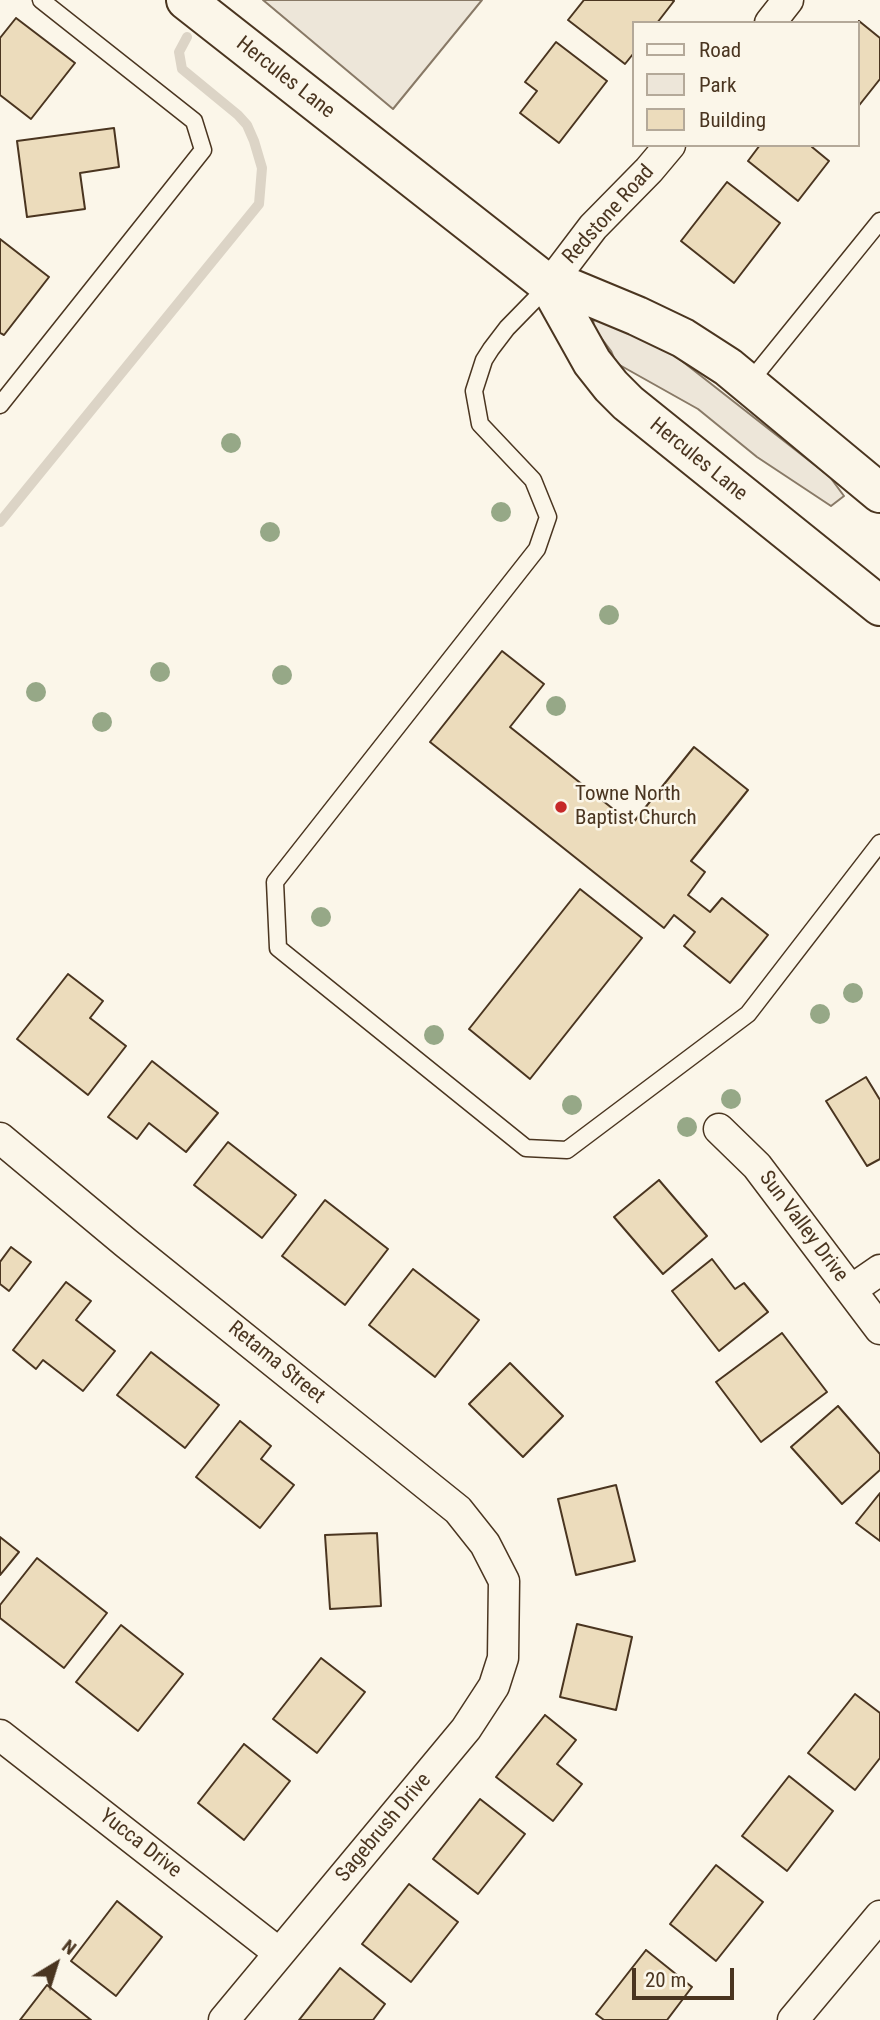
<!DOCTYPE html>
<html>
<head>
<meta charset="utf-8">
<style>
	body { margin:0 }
	#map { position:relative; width:880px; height:2020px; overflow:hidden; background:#fbf6e9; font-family:"Roboto Condensed",sans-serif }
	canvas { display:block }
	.legend { position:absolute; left:632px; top:21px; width:228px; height:126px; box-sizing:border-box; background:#fbf6e9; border:2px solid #b4a999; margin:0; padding:9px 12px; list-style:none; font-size:21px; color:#4a3520 }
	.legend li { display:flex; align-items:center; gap:14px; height:35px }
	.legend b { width:35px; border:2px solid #b4a999 }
	.north { position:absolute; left:21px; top:1929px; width:70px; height:70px; -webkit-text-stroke:5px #fbf6e9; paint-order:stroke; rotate:38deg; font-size:19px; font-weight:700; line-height:28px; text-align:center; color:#4a3520 }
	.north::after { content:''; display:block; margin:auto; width:24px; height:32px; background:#4a3520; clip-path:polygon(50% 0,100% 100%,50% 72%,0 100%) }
	.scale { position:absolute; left:632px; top:1968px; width:102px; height:32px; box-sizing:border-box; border:4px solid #4a3520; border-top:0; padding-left:9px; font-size:21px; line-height:24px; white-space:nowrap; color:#4a3520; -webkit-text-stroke:5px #fbf6e9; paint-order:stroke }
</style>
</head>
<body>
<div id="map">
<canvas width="880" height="2020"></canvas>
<ul class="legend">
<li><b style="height:9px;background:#fbf6e9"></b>Road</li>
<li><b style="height:19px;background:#ede6d9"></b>Park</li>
<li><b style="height:19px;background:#ecdcbc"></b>Building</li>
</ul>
<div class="north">N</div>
<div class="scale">20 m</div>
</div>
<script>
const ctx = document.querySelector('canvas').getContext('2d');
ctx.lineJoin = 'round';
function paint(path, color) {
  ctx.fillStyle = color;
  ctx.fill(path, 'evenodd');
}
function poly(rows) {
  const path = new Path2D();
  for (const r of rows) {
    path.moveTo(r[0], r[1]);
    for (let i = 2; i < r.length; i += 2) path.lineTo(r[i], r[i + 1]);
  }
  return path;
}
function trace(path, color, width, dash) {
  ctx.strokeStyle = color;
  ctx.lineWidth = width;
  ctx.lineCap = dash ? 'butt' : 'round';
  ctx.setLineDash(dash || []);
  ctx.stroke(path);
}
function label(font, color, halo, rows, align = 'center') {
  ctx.font = font + ' "Roboto Condensed",sans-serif';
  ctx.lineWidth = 5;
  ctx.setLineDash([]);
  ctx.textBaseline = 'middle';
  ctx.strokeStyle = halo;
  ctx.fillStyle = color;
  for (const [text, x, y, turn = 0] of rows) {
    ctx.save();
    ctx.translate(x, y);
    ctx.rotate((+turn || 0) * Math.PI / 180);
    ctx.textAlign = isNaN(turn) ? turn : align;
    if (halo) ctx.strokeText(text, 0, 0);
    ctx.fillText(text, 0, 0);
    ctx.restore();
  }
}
const green = poly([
	[263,0,482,0,393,109,263,0],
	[594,317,650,336,830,477,844,496,831,506,757,457,698,409,616,363,611,351,593,327,594,317]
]);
const stream = poly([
	[0,522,259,204,262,168,254,141,247,125,238,115,182,69,179,52,187,37]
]);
const building = poly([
	[584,0,672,0,674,1,657,23,633,23,633,54,625,64,568,20,584,0],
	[16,18,75,63,31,119,0,95,0,38,16,18],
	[859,21,880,38,880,79,857,108,859,21],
	[556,42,607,81,559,143,520,113,537,91,525,82,556,42],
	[114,128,119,167,80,173,85,209,27,217,17,141,114,128],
	[760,145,814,145,812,147,829,161,798,201,748,161,760,145],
	[727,182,780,223,734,283,681,241,727,182],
	[0,239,49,277,4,335,0,333,0,239],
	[502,651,544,684,510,727,632,824,694,747,748,790,691,861,705,872,688,895,710,912,722,898,768,935,730,983,684,946,695,932,674,915,664,928,430,742,502,651],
	[580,889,642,938,530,1079,469,1029,580,889],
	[68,974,103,1001,90,1018,126,1046,88,1095,17,1039,68,974],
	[152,1061,218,1113,186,1152,149,1123,137,1139,108,1117,152,1061],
	[866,1077,880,1100,880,1159,867,1166,826,1101,866,1077],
	[228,1142,296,1195,262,1238,194,1185,228,1142],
	[659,1180,707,1236,663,1274,614,1217,659,1180],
	[325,1200,388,1249,345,1305,282,1256,325,1200],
	[11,1247,31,1262,9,1291,0,1284,0,1262,11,1247],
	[712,1259,735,1289,744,1283,768,1312,719,1351,672,1291,712,1259],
	[413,1269,479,1320,435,1377,369,1325,413,1269],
	[66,1282,91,1301,76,1320,115,1351,83,1391,43,1360,36,1369,13,1350,66,1282],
	[782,1333,827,1392,761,1442,716,1382,782,1333],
	[151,1352,219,1405,185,1448,117,1395,151,1352],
	[510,1363,563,1416,523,1457,469,1404,510,1363],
	[838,1406,880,1454,880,1470,842,1504,791,1447,838,1406],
	[240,1421,271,1446,261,1459,294,1485,260,1528,196,1477,240,1421],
	[616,1485,635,1561,576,1575,558,1499,616,1485],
	[880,1493,880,1541,856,1523,880,1493],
	[377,1533,381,1606,330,1609,325,1535,377,1533],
	[0,1537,19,1552,0,1575,0,1537],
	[37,1558,107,1613,64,1668,0,1618,0,1605,37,1558],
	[577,1624,632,1637,616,1710,560,1697,577,1624],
	[121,1625,183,1674,138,1731,76,1682,121,1625],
	[321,1658,365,1692,317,1753,273,1719,321,1658],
	[855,1694,880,1713,880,1758,855,1790,808,1753,855,1694],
	[545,1715,576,1740,557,1764,582,1784,553,1821,496,1777,545,1715],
	[244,1744,290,1781,244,1840,198,1803,244,1744],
	[789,1776,833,1811,787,1871,742,1836,789,1776],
	[480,1799,525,1834,478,1894,433,1859,480,1799],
	[716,1865,763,1902,716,1961,670,1924,716,1865],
	[409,1884,458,1922,411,1982,362,1944,409,1884],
	[117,1901,162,1937,116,1996,71,1961,117,1901],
	[646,1950,692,1987,667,2020,604,2020,596,2014,646,1950],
	[340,1968,385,2004,373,2020,299,2020,340,1968],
	[47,1985,91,2020,20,2020,47,1985]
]);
const service = poly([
	[549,285,507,328,491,349,484,360,474,391,480,424,533,480,548,517,537,549,275,882,278,948,526,1148,567,1150,748,1014,880,843],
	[748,384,880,221],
	[0,405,203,150,194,121,41,0]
]);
const minor = poly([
	[770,23,788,0],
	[549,285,593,227,649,170,670,145],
	[719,1129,757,1166,880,1329],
	[0,1138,126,1243,458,1510,485,1544,504,1581,503,1658,494,1686,466,1729,224,2020],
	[851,1290,880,1270],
	[0,1735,279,1953],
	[793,2020,880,1916]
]);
const tertiary = poly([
	[186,0,549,285,592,362,611,386,628,403,880,606],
	[549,285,572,289,637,316,683,338,728,367,880,493]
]);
const trees = [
	[231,443],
	[501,512],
	[270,532],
	[609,615],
	[160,672],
	[282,675],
	[36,692],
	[556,706],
	[102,722],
	[321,917],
	[853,993],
	[820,1014],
	[434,1035],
	[731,1099],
	[572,1105],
	[687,1127]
];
const markers = [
	[561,807,7,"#c62828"]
];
const streetNames = [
	["Hercules Lane",285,78,38],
	["Redstone Road",609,215,-48],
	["Hercules Lane",698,460,39],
	["Sun Valley Drive",803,1227,53],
	["Retama Street",276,1363,39],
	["Sagebrush Drive",384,1828,-50],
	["Yucca Drive",140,1844,38]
];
const poiNames = [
	["Towne North",575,795],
	["Baptist Church",575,819]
];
paint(green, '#ede6d9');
trace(green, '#887966', 2);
trace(stream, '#dcd4c6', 10);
paint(building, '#ecdcbc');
trace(building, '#4a3520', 2);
trace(service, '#4a3520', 19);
trace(minor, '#4a3520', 33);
trace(tertiary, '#4a3520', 42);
trace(service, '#fbf6e9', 16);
trace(minor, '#fbf6e9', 30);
trace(tertiary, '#fbf6e9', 38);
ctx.fillStyle = '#96a887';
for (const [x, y] of trees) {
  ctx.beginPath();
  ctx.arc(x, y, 10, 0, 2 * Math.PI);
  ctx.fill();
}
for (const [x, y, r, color] of markers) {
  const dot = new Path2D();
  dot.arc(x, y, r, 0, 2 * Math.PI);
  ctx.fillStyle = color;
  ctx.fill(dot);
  trace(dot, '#fbf6e9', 2.5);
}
label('21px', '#4a3520', '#fbf6e9', streetNames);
label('21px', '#4a3520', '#fbf6e9', poiNames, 'left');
</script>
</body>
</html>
